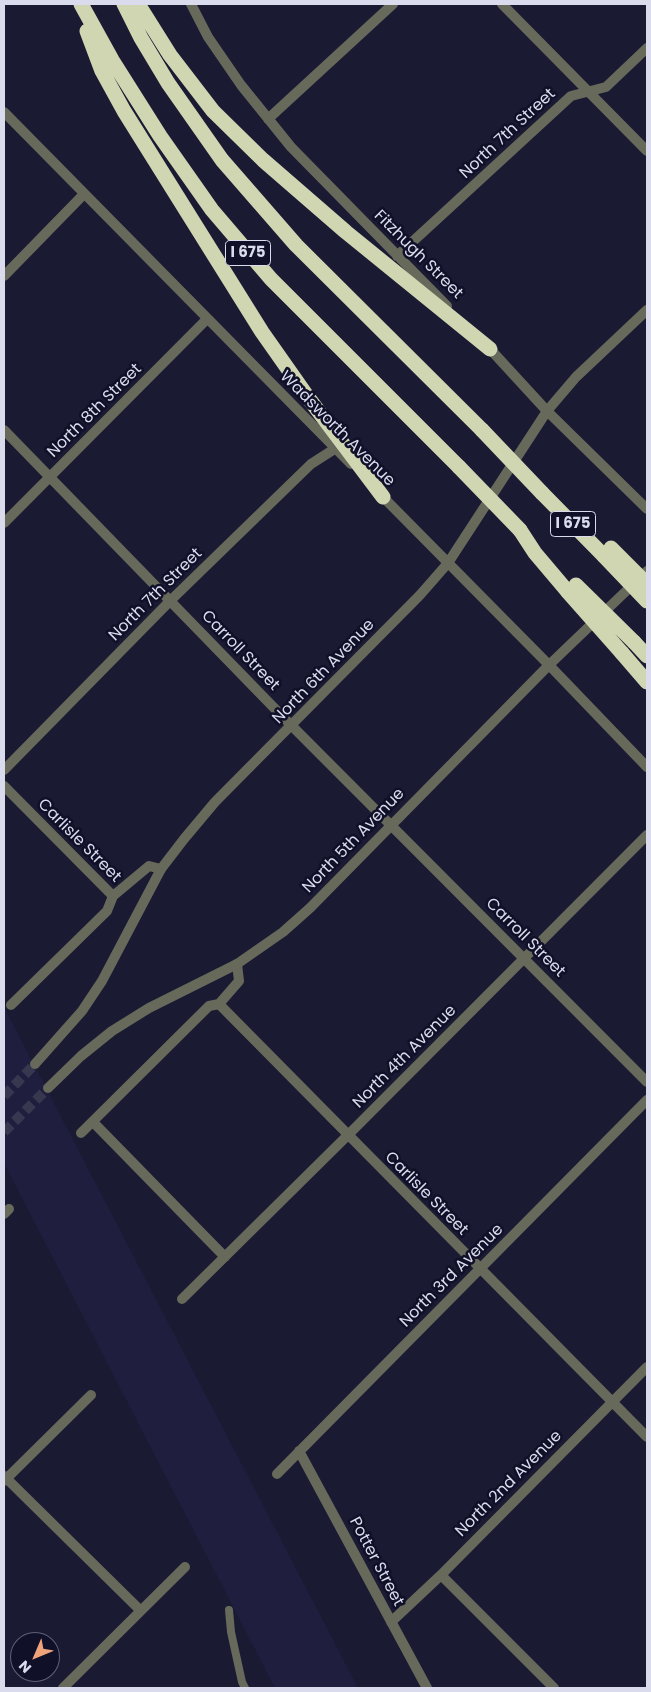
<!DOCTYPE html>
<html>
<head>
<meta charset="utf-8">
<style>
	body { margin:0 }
	#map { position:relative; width:651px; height:1692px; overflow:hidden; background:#1a1a33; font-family:Poppins,sans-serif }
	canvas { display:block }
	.frame { position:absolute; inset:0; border:5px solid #dadcee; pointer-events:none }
	.north { position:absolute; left:10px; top:1632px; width:50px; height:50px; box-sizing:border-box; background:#111029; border:1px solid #616278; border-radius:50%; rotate:225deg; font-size:14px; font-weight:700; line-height:20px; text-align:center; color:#dadcee }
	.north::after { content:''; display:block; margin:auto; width:18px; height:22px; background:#f0a27a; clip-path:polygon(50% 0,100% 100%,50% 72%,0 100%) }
</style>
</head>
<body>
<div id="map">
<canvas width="651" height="1692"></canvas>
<div class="frame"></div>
<div class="north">N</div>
</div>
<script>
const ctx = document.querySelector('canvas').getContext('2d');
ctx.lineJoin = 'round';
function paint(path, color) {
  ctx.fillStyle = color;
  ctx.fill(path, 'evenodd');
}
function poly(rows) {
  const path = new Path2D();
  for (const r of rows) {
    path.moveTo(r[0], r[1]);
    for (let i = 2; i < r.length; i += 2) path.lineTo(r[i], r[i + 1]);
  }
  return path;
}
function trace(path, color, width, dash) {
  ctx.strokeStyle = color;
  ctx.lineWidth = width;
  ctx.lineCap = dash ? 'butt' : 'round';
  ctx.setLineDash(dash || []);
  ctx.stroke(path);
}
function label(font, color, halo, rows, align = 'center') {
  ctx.font = font + ' Poppins,sans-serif';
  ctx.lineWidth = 5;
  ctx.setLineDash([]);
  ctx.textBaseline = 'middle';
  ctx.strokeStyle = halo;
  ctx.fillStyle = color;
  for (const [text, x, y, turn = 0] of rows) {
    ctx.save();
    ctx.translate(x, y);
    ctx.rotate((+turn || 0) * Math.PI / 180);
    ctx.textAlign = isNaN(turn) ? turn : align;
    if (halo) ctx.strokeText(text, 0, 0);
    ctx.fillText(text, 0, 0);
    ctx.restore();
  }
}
const built = poly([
	[4,1007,70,1134,358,1688,275,1688,4,1163]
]);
const tertiaryTunnel = poly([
	[4,1096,35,1064],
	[4,1132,48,1088]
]);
const service = poly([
	[229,1610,231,1632,242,1682,245,1688]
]);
const minor = poly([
	[191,4,208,37,241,85,291,147,447,306],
	[502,4,647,151],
	[4,112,351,464],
	[268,119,393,4],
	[397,256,571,96,606,87,647,48],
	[4,276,84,194],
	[4,430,281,715,647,1082],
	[4,523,207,319],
	[4,770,170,601,311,464,336,448],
	[4,786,113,896,149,866,161,869],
	[237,964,239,981,219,1004,647,1437],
	[11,1005,107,911,113,896],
	[93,1122,225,1257],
	[81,1133,209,1006,219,1004],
	[4,1214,9,1209],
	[182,1299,348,1135,647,835],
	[299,1451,427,1688],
	[277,1474,647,1100],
	[4,1476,140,1610],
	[4,1481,91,1395],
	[441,1575,554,1688],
	[391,1622,441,1575,647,1367],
	[63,1688,185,1567]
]);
const tertiary = poly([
	[490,349,547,411,647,509],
	[383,497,549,665,647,767],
	[35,1064,82,1011,102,981,161,869,184,839,215,802,420,595,448,563,547,411,576,377,647,310],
	[48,1088,81,1056,112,1031,149,1008,237,964,283,932,310,908,549,665,647,571]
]);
const motorway = poly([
	[81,4,112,60,160,136,212,210,271,279,459,467],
	[124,4,141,38,168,83,222,160,296,245,482,430],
	[138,4,170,55,213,111,263,160,346,232,490,349],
	[87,31,102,71,124,111,262,332,307,396,383,497],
	[542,493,604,556],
	[520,530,535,553,568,592],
	[634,642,647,656],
	[622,653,647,682]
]);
const motorwayBridge = poly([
	[482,430,542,493],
	[459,467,520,530],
	[611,548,647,584],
	[604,556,647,601],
	[576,585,634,642],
	[568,592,622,653]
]);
const shields = [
	[248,253,45],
	[573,524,45]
];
const shieldNames = [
	["I 675",248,253],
	["I 675",573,524]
];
const streetNames = [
	["North 7th Street",508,134,-43],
	["Fitzhugh Street",418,255,45],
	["North 8th Street",95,411,-45],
	["Wadsworth Avenue",337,429,45],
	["North 7th Street",156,595,-45],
	["Carroll Street",240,651,46],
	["North 6th Avenue",324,672,-46],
	["Carlisle Street",79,841,45],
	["North 5th Avenue",354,841,-46],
	["Carroll Street",525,938,45],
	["North 4th Avenue",405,1057,-45],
	["Carlisle Street",426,1194,45],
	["North 3rd Avenue",452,1276,-45],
	["North 2nd Avenue",509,1484,-45],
	["Potter Street",376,1562,62]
];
paint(built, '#1f1e3e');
trace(tertiaryTunnel, '#37374f', 10, [10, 5]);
trace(service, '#67695b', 8);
trace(minor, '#67695b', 10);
trace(tertiary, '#67695b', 10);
trace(motorway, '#d0d6b2', 15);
trace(motorwayBridge, '#d0d6b2', 15);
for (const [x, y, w] of shields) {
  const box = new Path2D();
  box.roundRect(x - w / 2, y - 12.5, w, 25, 4);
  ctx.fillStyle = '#111029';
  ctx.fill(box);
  trace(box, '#dadcee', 1);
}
label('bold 15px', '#dadcee', null, shieldNames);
label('16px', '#dadcee', '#111029', streetNames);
</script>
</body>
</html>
